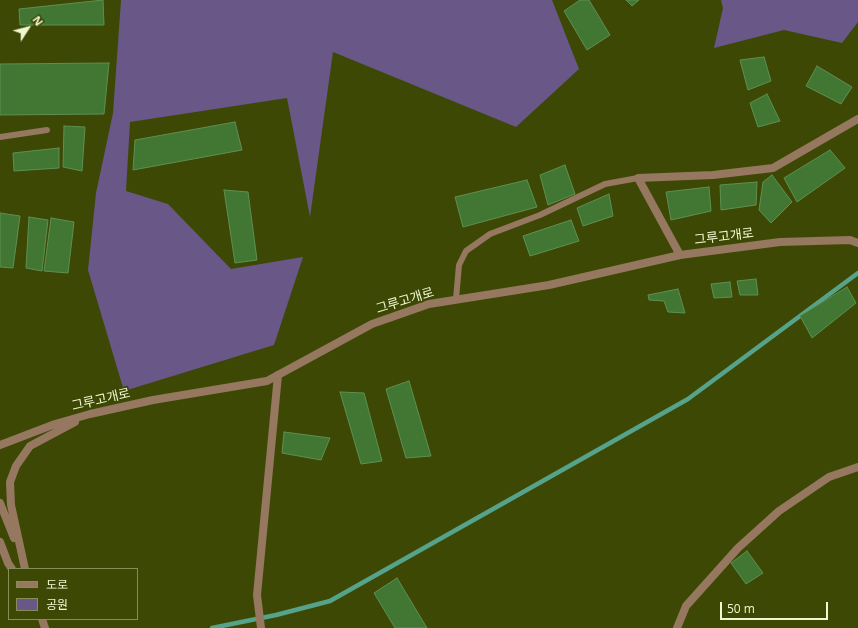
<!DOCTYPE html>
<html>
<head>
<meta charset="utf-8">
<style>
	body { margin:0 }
	#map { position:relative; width:858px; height:628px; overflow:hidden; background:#3d4805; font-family:"Open Sans","Noto Sans KR",sans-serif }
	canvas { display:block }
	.legend { position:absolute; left:8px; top:568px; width:130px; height:52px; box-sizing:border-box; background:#3d4805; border:1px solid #848e56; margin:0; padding:5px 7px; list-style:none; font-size:12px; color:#eef8d0 }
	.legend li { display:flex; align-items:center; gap:8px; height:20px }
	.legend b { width:20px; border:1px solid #848e56 }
	.north { position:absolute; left:8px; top:8px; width:40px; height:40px; -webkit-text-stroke:3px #3d4805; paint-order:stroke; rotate:54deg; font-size:11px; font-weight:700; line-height:16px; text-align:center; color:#eef8d0 }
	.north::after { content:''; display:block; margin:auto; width:14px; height:18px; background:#eef8d0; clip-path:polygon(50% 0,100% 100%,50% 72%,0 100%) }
	.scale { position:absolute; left:720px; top:602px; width:108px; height:18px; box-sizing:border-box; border:2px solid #eef8d0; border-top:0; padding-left:5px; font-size:12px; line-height:14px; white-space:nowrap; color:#eef8d0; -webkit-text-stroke:3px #3d4805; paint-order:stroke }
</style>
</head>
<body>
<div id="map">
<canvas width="858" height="628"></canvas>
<ul class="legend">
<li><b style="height:5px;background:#96775f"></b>도로</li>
<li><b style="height:11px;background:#685787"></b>공원</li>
</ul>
<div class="north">N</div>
<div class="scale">50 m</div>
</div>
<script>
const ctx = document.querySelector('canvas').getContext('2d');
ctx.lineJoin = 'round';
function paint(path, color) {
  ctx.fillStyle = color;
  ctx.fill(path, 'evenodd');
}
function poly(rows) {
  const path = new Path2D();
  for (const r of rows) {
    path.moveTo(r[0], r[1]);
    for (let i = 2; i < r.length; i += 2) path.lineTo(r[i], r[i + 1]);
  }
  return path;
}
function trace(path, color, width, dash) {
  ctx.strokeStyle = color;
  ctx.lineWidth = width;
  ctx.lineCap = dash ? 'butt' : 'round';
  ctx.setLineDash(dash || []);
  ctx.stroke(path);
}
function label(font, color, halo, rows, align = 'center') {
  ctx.font = font + ' "Open Sans","Noto Sans KR",sans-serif';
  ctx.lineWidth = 3.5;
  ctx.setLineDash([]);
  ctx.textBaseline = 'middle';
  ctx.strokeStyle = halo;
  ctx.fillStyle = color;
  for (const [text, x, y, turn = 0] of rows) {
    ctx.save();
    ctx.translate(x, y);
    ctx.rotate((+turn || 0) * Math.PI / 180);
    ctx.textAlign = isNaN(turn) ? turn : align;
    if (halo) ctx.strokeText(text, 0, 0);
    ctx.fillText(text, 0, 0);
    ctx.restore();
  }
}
const green = poly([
	[121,0,552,0,579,69,516,127,333,52,310,217,287,98,130,122,126,191,168,204,231,269,303,257,274,345,124,391,88,270,96,193,113,113],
	[721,0,858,0,858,22,842,43,784,30,714,48,723,8]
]);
const stream = poly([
	[212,628,276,615,330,601,688,399,858,273]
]);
const building = poly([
	[103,0,104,25,20,25,19,9,103,0],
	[580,0,589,0,610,35,587,50,564,11,580,0],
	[626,0,639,0,632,6,626,0],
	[764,57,771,81,748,90,740,60,764,57],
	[109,63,104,114,0,115,0,64,109,63],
	[817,66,852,87,841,104,806,86,817,66],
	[767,94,780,121,758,127,750,103,767,94],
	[235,122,242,150,133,170,135,140,235,122],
	[64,126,85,127,82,171,63,167,64,126],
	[59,148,59,168,14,171,13,153,59,148],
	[830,150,845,168,797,202,784,178,830,150],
	[565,165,575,194,548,205,540,175,565,165],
	[772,175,792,202,771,223,759,210,763,182,772,175],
	[527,180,537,207,463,227,455,197,527,180],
	[757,182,756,205,721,210,720,185,757,182],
	[709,187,711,211,671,220,666,192,709,187],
	[224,190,248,192,257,260,235,263,224,190],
	[609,194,613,216,583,226,577,208,609,194],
	[0,213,20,216,13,268,0,267,0,213],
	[29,217,48,220,42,271,26,268,29,217],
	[51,218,74,222,68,273,44,271,51,218],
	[571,220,579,241,530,256,523,236,571,220],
	[756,279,758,295,740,295,737,281,756,279],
	[730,282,732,297,714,298,711,284,730,282],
	[847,287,856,303,812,338,800,316,847,287],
	[678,289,685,313,668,312,664,301,649,300,648,295,678,289],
	[409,381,431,456,406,458,386,389,409,381],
	[340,392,364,393,382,461,361,464,340,392],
	[284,432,330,438,321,460,282,453,284,432],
	[747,551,763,573,746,584,731,563,747,551],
	[397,578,427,628,395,628,374,593,397,578]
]);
const service = poly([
	[0,137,47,130],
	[456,299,459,265,466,251,490,234,540,215,605,184,638,178]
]);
const minor = poly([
	[680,255,638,178,713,175,773,168,858,119],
	[261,628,257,595,278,375],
	[677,628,686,606,738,548,779,511,829,477,858,467]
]);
const tertiary = poly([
	[0,445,55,424,90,414,153,400,267,381,372,324,429,304,549,285,680,255,780,242,850,240,858,243],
	[0,503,14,538],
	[0,542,8,563,12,569],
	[25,569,11,505,10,482,16,466,30,446,75,422],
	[42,619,45,628]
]);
const streetNames = [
	["그루고개로",724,237,-7],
	["그루고개로",405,301,-17],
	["그루고개로",101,400,-13]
];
paint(green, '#685787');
trace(stream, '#56a38b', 4.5);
paint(building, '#427733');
trace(building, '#5e9051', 1);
trace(service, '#96775f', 6);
trace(minor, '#96775f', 8);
trace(tertiary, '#96775f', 8);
label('13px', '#eef8d0', '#3d4805', streetNames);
</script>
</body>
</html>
